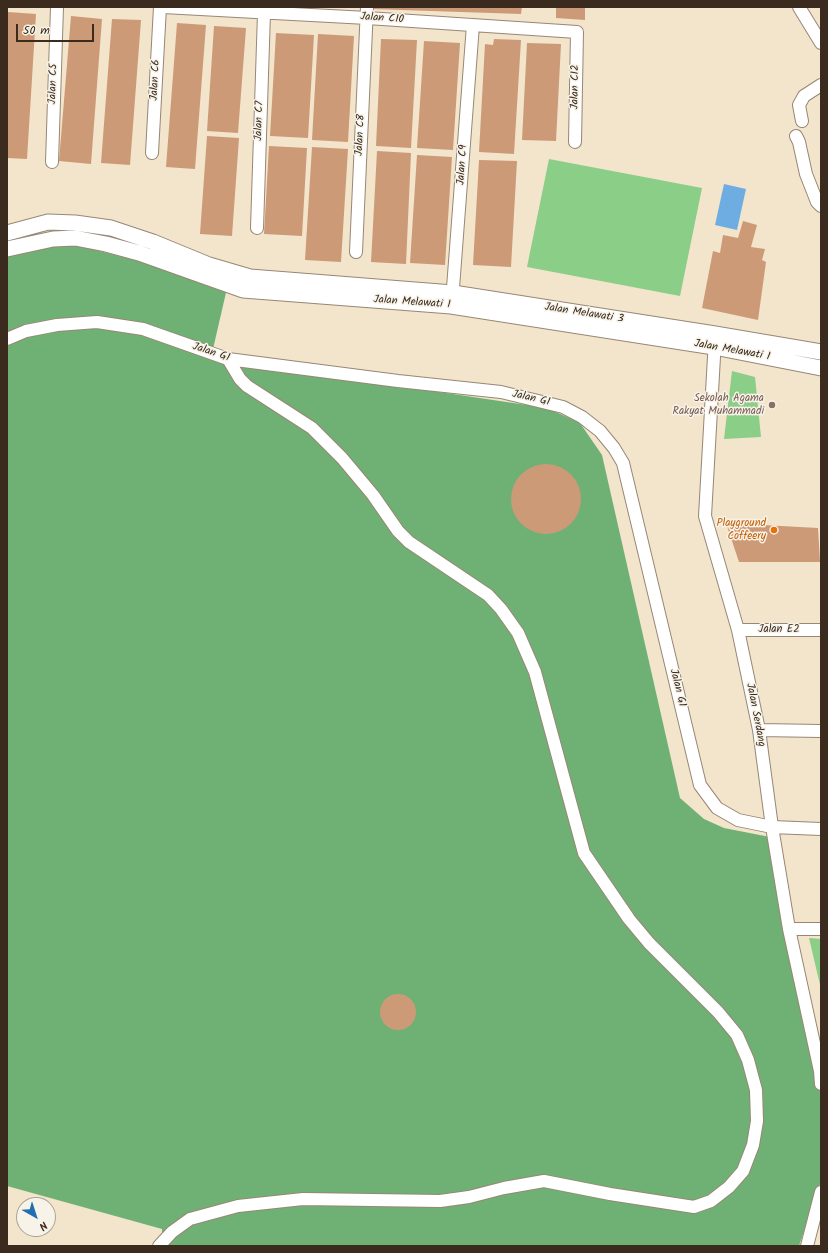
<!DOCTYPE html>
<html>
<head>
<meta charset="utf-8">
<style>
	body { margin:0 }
	#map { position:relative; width:828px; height:1253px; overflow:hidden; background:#f3e4cc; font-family:Kalam,sans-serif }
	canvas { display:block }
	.frame { position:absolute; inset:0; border:8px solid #3b2a1e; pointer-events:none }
	.north { position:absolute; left:16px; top:1197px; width:40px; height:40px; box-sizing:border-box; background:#f7f3e8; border:1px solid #aca397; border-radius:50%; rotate:141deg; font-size:11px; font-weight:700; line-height:16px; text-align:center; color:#3b2a1e }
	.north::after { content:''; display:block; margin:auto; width:14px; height:18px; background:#1f6fb2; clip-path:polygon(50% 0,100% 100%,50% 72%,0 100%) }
	.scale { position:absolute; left:16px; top:24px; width:78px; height:18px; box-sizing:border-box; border:2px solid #3b2a1e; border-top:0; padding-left:5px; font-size:12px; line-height:14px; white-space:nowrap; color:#3b2a1e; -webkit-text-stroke:3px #f7f3e8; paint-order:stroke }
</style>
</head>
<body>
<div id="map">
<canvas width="828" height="1253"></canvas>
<div class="frame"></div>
<div class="north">N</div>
<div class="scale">50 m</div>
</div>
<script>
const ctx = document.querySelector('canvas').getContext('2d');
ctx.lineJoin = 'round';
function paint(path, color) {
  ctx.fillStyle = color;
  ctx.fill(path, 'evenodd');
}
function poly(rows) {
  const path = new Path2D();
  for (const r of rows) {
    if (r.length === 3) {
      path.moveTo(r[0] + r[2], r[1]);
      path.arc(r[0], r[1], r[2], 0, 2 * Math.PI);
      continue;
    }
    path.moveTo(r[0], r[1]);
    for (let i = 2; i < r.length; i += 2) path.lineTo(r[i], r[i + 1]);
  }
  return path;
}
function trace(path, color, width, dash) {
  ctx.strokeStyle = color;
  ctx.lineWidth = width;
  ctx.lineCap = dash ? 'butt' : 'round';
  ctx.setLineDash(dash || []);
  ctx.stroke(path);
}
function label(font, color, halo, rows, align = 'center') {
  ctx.font = font + ' Kalam,sans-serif';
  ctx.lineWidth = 3;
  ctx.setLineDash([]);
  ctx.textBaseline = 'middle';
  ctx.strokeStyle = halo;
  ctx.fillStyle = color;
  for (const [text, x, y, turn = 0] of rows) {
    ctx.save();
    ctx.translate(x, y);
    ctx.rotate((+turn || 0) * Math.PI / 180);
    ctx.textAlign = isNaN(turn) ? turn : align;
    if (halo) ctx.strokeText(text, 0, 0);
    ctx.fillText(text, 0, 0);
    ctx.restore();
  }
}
const green = poly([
	[549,159,702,188,680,296,527,267],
	[732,371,755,377,761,437,724,439],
	[809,938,821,939,821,989]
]);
const forest = poly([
	[57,240,228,284,213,349,254,363,392,385,547,408,580,423,602,455,680,798,704,819,724,828,770,837,821,1090,821,1181,799,1246,162,1246,162,1229,7,1186,7,251]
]);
const water = poly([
	[724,184,746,189,737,230,715,225]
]);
const building = poly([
	[371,7,522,7,521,14,371,9],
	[556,7,585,7,585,20,556,18],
	[8,12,36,14,27,159,7,158],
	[71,16,102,19,91,164,59,161],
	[112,19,141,20,130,165,101,163],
	[177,23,206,25,195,169,166,167],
	[214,26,246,28,238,133,207,131],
	[276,33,314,35,308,138,270,136],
	[318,34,354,36,348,142,312,140],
	[381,39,417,40,411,148,376,146],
	[494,39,521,40,514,154,479,152,485,44,493,45],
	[424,41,460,43,453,150,417,148],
	[527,43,561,44,556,141,522,140],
	[207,136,239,138,232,236,200,234],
	[269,146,307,148,302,236,264,234],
	[312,147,348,149,341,262,305,260],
	[377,151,411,153,406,264,371,262],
	[417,155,452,157,445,265,410,263],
	[479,160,517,161,511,267,473,265],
	[743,221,757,225,751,247,765,249,762,260,766,262,758,320,702,308,713,251,720,253,723,235,738,238],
	[546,499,35],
	[726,523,818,528,820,562,739,562],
	[398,1012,18]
]);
const minor = poly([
	[163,7,367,18,577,32,575,142],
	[799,7,821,43],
	[802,121,799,105,804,96,821,85],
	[796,136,799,142,806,174,817,202,821,206],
	[152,153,160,7],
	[52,162,57,7],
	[257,228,264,13],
	[356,252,367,7],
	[452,301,473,25],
	[7,339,26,331,57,325,97,322,143,329,228,359,398,381,501,392,563,407,582,417,600,431,614,448,623,463,700,785,717,808,738,820,772,827,821,829],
	[715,339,705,516,738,630,759,730,772,827,789,929,820,1071,821,1084],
	[738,630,821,630],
	[759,730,821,731],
	[789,929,821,929],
	[159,1246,172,1232,190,1219,238,1206,303,1199,440,1201,469,1197,504,1188,544,1181,610,1194,694,1207,711,1201,729,1187,743,1171,753,1145,757,1121,756,1090,748,1060,737,1035,718,1012,649,943,629,919,584,853,535,672,518,633,501,609,488,595,409,542,398,531,373,495,342,458,312,428,247,386,240,379,228,359],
	[807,1246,821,1192]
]);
const tertiary = poly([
	[7,233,48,222,75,223,111,228,153,242,209,265,250,277,453,293,715,334,821,352],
	[7,249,53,239,75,238,106,244,139,253,243,290,451,306,714,347,821,368]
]);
const markers = [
	[772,405,4,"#8d6e63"],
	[774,530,4,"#e8710a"]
];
const streetNames = [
	["Jalan C10",382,19,4],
	["Jalan C6",156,80,-87],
	["Jalan C5",54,84,-88],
	["Jalan C12",576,87,-89],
	["Jalan C7",260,121,-88],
	["Jalan C8",361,135,-87],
	["Jalan C9",463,165,-86],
	["Jalan Melawati 1",412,303,4],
	["Jalan Melawati 3",584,314,9],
	["Jalan Melawati 1",732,351,10],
	["Jalan G1",211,353,18],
	["Jalan G1",531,399,13],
	["Jalan E2",779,630],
	["Jalan G1",677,688,76],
	["Jalan Serdang",755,715,79]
];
const educationNames = [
	["Sekolah Agama",764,399],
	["Rakyat Muhammadi",764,412]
];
const foodNames = [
	["Playground",766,524],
	["Coffeery",766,537]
];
paint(green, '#8ace88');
paint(forest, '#6fb174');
paint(water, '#6eade1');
paint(building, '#cd9a77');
trace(minor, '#978775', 14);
trace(tertiary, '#978775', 17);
trace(minor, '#fff', 12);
trace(tertiary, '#fff', 15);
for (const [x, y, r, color] of markers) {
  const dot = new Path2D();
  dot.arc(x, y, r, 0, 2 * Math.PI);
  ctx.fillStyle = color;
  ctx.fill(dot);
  trace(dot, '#f7f3e8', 1.5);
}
label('11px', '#3b2a1e', '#f7f3e8', streetNames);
label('11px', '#785e54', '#f7f3e8', educationNames, 'right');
label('11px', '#c56008', '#f7f3e8', foodNames, 'right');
</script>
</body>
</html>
